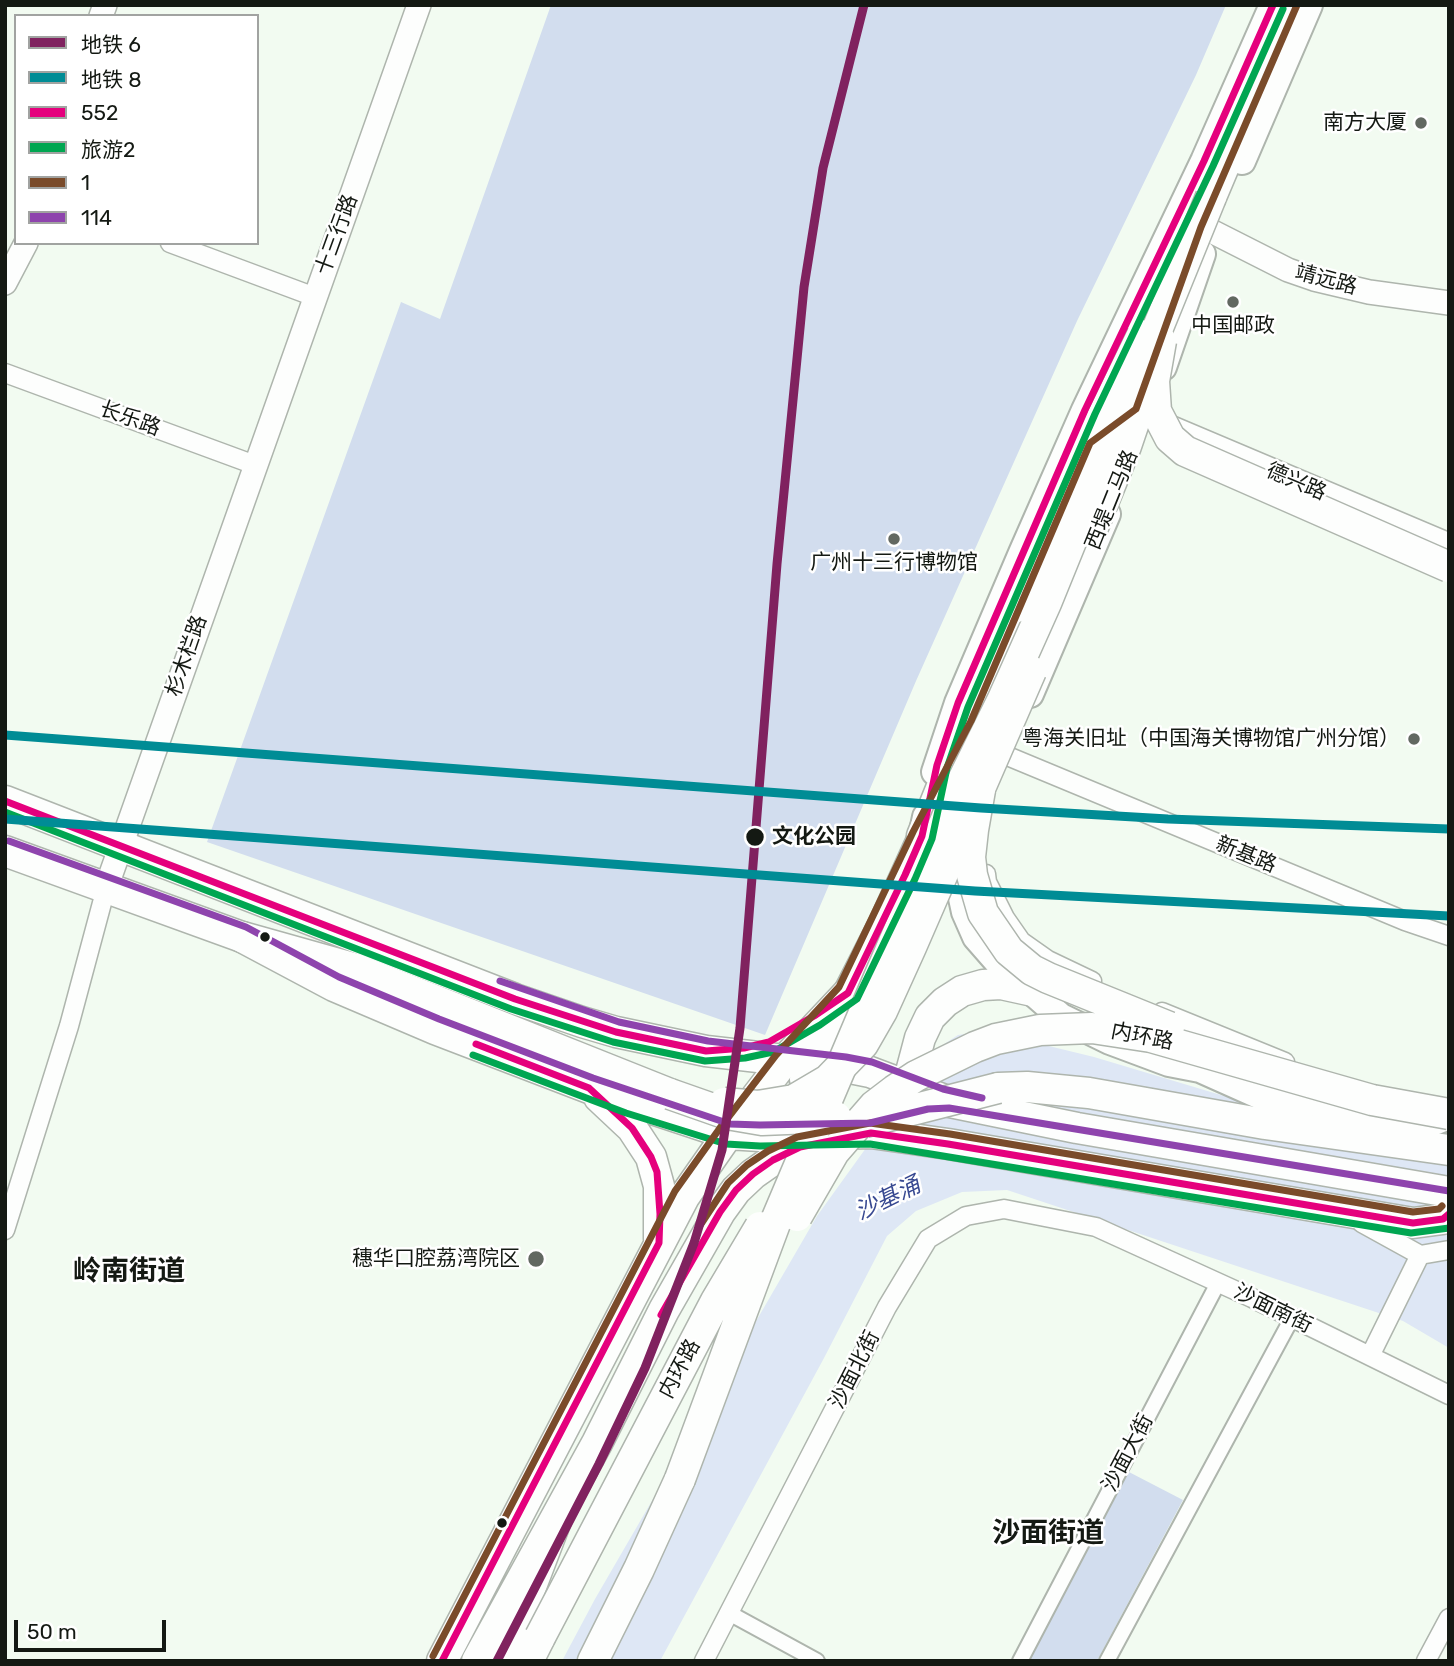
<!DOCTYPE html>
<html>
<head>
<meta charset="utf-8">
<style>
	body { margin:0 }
	#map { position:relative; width:1454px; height:1666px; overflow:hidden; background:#f2fbf1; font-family:Rubik,"Noto Sans SC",sans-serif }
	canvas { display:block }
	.frame { position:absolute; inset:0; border:7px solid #141913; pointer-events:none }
	.legend { position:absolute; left:14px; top:14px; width:245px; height:231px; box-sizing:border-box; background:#fff; border:2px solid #a1a3a1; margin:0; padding:9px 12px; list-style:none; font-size:21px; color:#141913 }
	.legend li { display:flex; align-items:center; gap:14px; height:35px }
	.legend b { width:35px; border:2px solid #a1a3a1 }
	.scale { position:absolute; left:14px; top:1620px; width:152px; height:32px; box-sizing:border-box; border:4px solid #141913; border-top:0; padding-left:9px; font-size:21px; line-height:24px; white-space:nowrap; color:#141913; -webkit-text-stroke:5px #fff; paint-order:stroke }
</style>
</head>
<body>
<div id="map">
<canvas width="1454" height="1666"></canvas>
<div class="frame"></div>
<ul class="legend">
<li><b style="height:9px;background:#80225f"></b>地铁 6</li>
<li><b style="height:9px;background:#008c95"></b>地铁 8</li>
<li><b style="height:9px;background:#e5007d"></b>552</li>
<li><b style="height:9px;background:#00a651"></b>旅游2</li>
<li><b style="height:9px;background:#7a4b2a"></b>1</li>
<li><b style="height:9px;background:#8e44ad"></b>114</li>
</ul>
<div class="scale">50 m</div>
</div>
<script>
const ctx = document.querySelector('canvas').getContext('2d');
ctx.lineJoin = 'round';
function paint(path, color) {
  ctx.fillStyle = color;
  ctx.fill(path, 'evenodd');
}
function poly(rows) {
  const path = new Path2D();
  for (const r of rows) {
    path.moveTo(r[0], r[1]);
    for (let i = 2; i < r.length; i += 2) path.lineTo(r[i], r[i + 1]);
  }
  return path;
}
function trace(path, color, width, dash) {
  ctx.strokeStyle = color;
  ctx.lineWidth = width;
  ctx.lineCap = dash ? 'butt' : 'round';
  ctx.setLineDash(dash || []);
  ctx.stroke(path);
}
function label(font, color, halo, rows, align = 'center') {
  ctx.font = font + ' Rubik,"Noto Sans SC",sans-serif';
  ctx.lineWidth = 5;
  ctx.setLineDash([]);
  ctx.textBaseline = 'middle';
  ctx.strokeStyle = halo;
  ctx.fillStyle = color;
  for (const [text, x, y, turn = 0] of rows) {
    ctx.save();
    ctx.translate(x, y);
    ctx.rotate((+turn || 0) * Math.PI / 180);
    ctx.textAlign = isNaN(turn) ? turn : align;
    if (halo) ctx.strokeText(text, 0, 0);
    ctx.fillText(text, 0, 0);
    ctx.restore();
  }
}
const green = poly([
	[551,5,1226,5,1196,75,1077,321,916,681,765,1035,207,842,401,302,440,319],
	[1127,1471,1183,1500,1097,1661,1027,1661]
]);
const water = poly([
	[987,1031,1094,1057,1291,1116,1449,1141,1449,1348,1403,1321,1007,1190,962,1192,916,1211,887,1236,824,1358,660,1661,562,1661,595,1599,817,1216,938,1048,958,1035]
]);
const pedestrian = poly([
	[729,1613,817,1661],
	[1020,1661,1218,1283],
	[1107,1661,1292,1318]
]);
const minor = poly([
	[170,243,315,297],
	[5,373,255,465],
	[1005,755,1405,921,1449,936],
	[986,874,987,882,1005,918,1021,941,1048,960,1092,981],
	[1162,1012,1285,1062],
	[1362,1223,1420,1255,1449,1250],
	[5,1230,69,1026,106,888],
	[1370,1356,1420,1255],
	[704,1661,887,1307,928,1239,966,1216,1004,1209,1096,1227,1252,1298,1449,1395],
	[1426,1661,1449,1618]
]);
const tertiary = poly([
	[101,16,105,5],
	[1211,231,1288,270,1314,279,1369,292,1449,303],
	[5,283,26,243],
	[1165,425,1449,545],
	[106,888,419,5]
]);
const secondary = poly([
	[1242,161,1309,5],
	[1163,367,1202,254],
	[1030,694,1107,514],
	[935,772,958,703,1022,553,1085,410,1204,161,1273,5],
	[965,860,962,898,965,912,976,937,997,961,1061,1017,1110,1041,1169,1063,1200,1069,1274,1102,1329,1114,1401,1124,1434,1122,1449,1116],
	[803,1079,883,922,922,836,926,817]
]);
const primary = poly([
	[1211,197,1292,5],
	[5,801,515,999,582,1022,616,1032,706,1051,845,1067,870,1072,950,1102,1077,1128,1449,1192],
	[922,836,1014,608],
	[5,851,242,937,334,986,435,1029,589,1088,728,1134,760,1136,871,1133,948,1144,1413,1223,1443,1219,1449,1214],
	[907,1087,920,1038,930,1017,945,1002,962,991,983,985,1001,984,1033,991],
	[599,1097,632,1128,651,1157,659,1186,659,1239],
	[442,1661,684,1197,728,1134,784,1061,848,993],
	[477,1661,597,1443,664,1310,720,1212,736,1190,753,1174,773,1160,800,1147,817,1143]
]);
const trunk = poly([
	[242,937,356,969,670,1094],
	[998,1088,1027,1087,1089,1093,1265,1124,1449,1150],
	[499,1661,524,1605,557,1518],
	[528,1661,540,1637],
	[593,1661,639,1569,680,1479]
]);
const primaryBridge = poly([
	[1161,341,1154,381,1156,411,1170,438,1185,451,1449,567],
	[1091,532,1126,446,1141,402],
	[1014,608,1075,472,1142,335],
	[724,1103,758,1106,794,1100,828,1080,863,1044,882,1011,911,947,1031,671]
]);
const trunkBridge = poly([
	[980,790,973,830,970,857,972,875,983,913,1009,951,1032,970,1048,978,1169,1027],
	[670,1094,727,1114,762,1120,836,1117],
	[865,1122,998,1088],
	[797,1216,834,1152,874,1106,895,1090,916,1076,975,1047,996,1039,1040,1030,1092,1028,1151,1037,1372,1100,1449,1114],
	[680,1479,777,1218,961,784,1003,699,1046,603,1211,197],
	[540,1637,716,1301,760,1227]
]);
const bus1 = poly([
	[5,801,515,999,616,1032,706,1051,744,1048,769,1042,814,1016,848,993,905,875,922,836,937,765,958,703,1085,410,1204,161,1273,5],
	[661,1315,720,1212,736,1190,753,1174,773,1160,800,1147,871,1133,948,1144,1413,1223,1443,1219,1449,1214],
	[442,1661,659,1243,660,1214,657,1172,651,1157,632,1128,589,1088,476,1044]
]);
const bus2 = poly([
	[5,812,511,1009,613,1042,705,1061,745,1058,773,1052,820,1025,857,999,915,879,932,839,947,768,968,707,1095,414,1213,166,1283,9],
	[473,1055,626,1113,726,1144,760,1146,870,1144,1411,1233,1449,1228]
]);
const bus3 = poly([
	[699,1227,728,1183,747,1165,768,1151,797,1137,870,1123,950,1134,1413,1212,1439,1209,1442,1206],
	[433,1656,675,1191,720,1128,776,1055,839,987,913,832,971,721,1090,443,1136,409,1201,227,1297,5]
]);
const bus4 = poly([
	[9,841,246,927,339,977,439,1019,593,1078,730,1124,760,1125,870,1123,928,1109,949,1108,1449,1191],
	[500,981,619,1022,708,1041,846,1057,872,1062,943,1089,982,1098]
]);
const metro1 = poly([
	[497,1661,599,1464,645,1368,694,1243,722,1150,740,1028,777,564,804,287,823,168,864,5]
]);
const metro2 = poly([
	[5,735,981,808,1168,819,1449,829],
	[5,819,975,891,1449,916]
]);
const markers = [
	[1421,123,7,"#626861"],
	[1233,302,7,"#626861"],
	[894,539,7,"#626861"],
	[1414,739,7,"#626861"],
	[755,837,10,"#141913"],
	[265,937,6,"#141913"],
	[536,1259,9,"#626861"],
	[502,1523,6,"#141913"]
];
const poiNames = [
	["南方大厦",1407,123],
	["中国邮政",1233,326,"center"],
	["广州十三行博物馆",894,563,"center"],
	["粤海关旧址（中国海关博物馆广州分馆）",1400,739],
	["穗华口腔荔湾院区",520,1259]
];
const streetNames = [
	["十三行路",337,235,-70],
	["靖远路",1326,280,15],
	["长乐路",130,419,20],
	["德兴路",1296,482,23],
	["西堤二马路",1112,500,-68],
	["杉木栏路",187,656,-71],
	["新基路",1246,855,22],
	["内环路",1142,1037,11],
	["沙面南街",1273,1309,26],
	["内环路",680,1369,-62],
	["沙面北街",855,1370,-63],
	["沙面大街",1128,1453,-62]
];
const stopNames = [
	["文化公园",772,837]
];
const waterNames = [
	["沙基涌",888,1199,-26]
];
const districtNames = [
	["岭南街道",129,1272],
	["沙面街道",1048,1534]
];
paint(green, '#d2ddee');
paint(water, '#dee7f5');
trace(pedestrian, '#aeb5ad', 18);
trace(minor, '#aeb5ad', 21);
trace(tertiary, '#aeb5ad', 26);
trace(secondary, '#aeb5ad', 30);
trace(primary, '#aeb5ad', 33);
trace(trunk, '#aeb5ad', 33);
trace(pedestrian, '#fdfefd', 14);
trace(minor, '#fdfefd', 18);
trace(tertiary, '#fdfefd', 23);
trace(secondary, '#fdfefd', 26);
trace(primary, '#fdfefd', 30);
trace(trunk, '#fdfefd', 30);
trace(primaryBridge, '#aeb5ad', 33, []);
trace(trunkBridge, '#aeb5ad', 33, []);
trace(primaryBridge, '#fdfefd', 30);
trace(trunkBridge, '#fdfefd', 30);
trace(bus1, '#e5007d', 7);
trace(bus2, '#00a651', 7);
trace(bus3, '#7a4b2a', 7);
trace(bus4, '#8e44ad', 7);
trace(metro1, '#80225f', 9);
trace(metro2, '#008c95', 9);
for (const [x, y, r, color] of markers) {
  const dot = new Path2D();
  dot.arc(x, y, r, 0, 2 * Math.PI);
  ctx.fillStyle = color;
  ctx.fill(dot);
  trace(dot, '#fff', 2.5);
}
label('21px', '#141913', '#fff', poiNames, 'right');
label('21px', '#141913', '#fff', streetNames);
label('bold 21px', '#141913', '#fff', stopNames, 'left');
label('italic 23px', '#384991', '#fff', waterNames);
label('bold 28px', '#141913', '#fff', districtNames);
</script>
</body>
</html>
